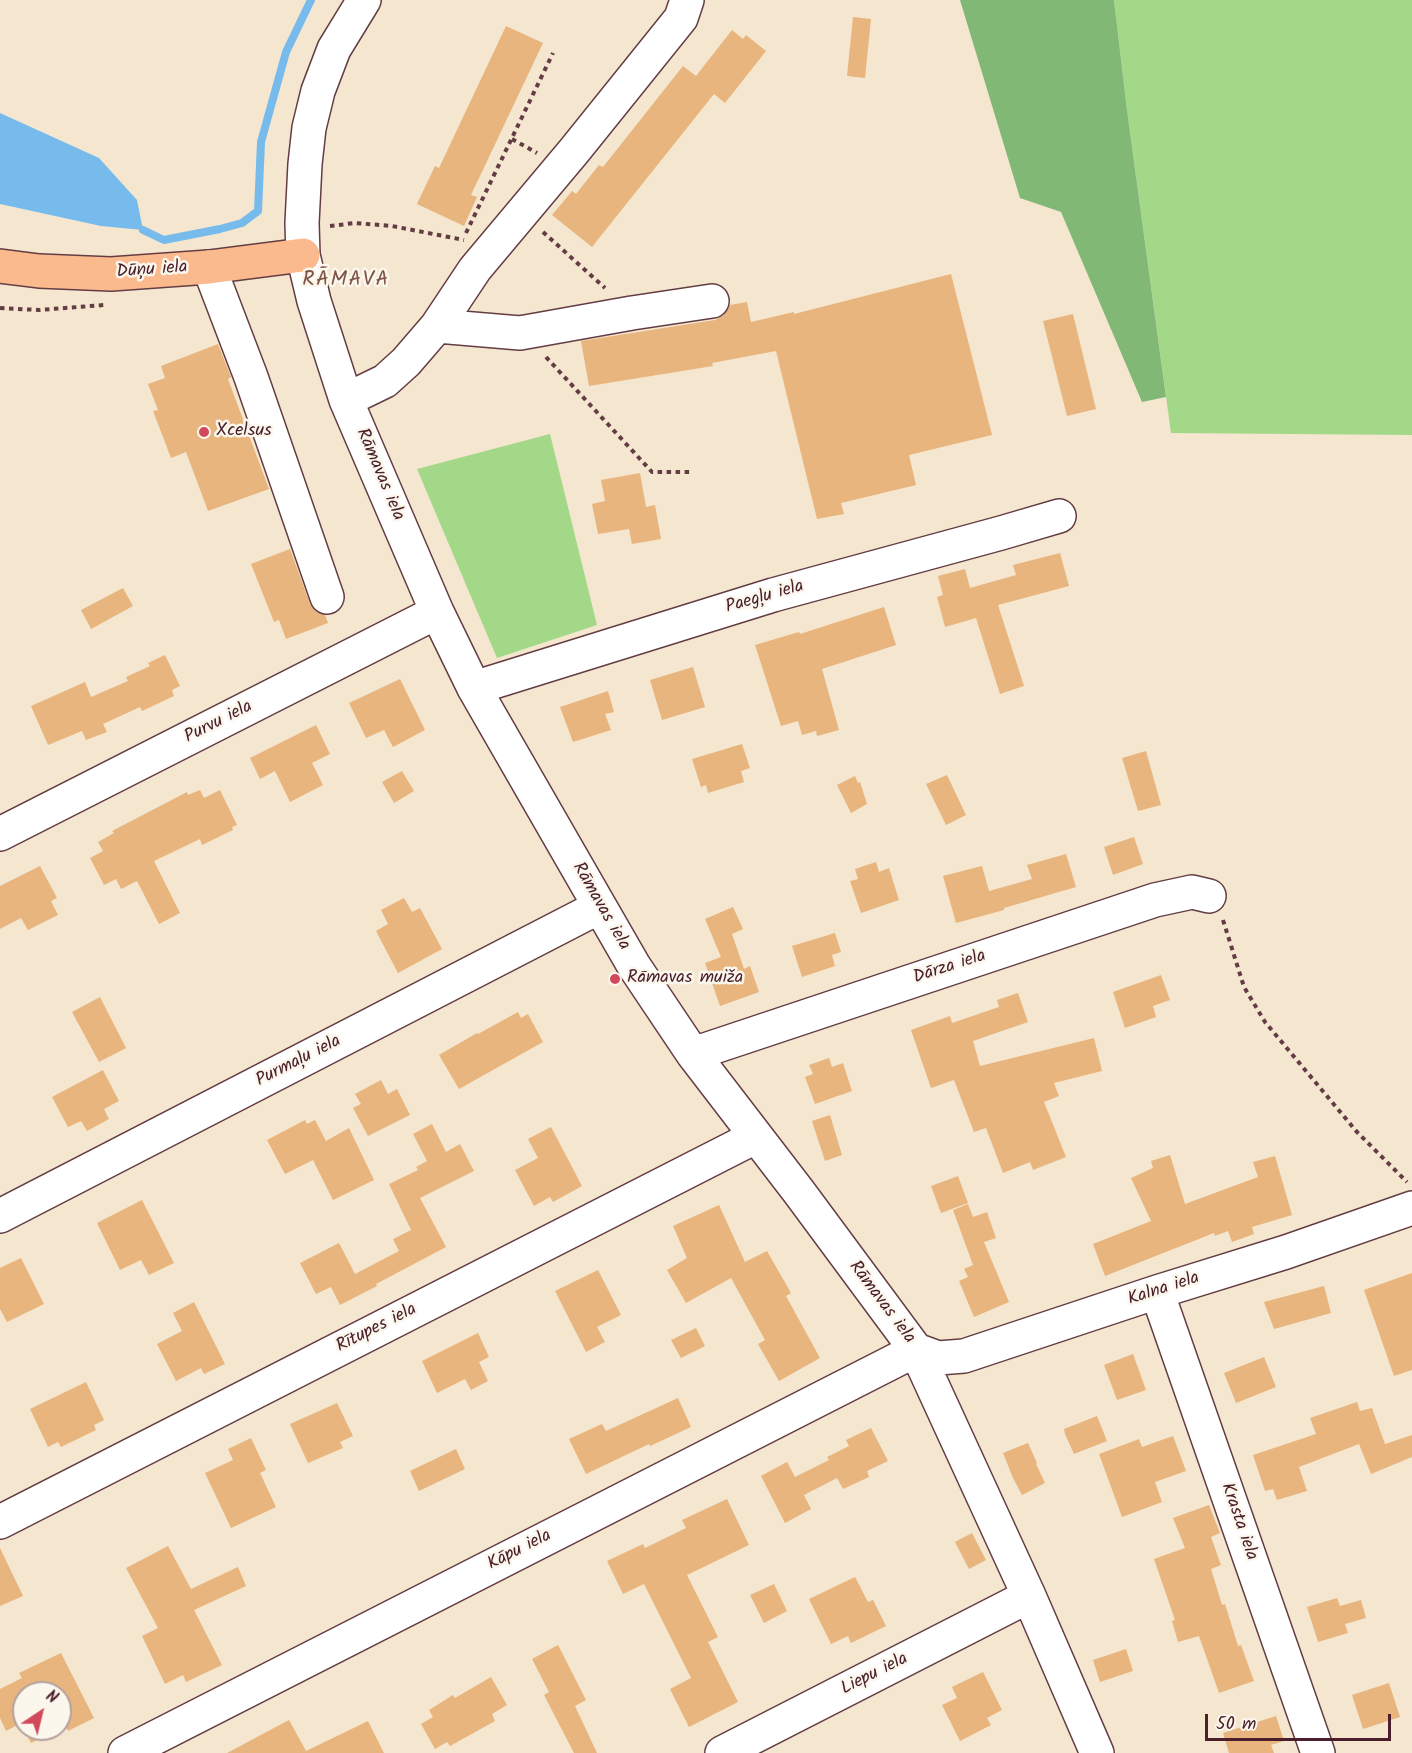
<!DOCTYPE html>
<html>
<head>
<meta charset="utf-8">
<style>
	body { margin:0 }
	#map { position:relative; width:1412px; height:1753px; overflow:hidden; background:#f5e6cf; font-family:Kalam,sans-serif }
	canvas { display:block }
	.north { position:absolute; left:12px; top:1681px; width:60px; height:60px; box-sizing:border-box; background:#fbf7ec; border:2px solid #b4a19f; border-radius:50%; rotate:35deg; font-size:16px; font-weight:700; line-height:24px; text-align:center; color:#4a1f2b }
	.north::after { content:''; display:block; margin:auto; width:21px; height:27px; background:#d1495b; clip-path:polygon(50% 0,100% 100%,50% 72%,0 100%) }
	.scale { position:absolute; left:1205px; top:1714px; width:186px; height:27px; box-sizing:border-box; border:3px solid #4a1f2b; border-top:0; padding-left:8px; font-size:18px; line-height:21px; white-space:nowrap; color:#4a1f2b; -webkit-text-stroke:4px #fbf7ec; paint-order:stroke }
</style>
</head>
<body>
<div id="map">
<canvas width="1412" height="1753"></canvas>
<div class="north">N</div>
<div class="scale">50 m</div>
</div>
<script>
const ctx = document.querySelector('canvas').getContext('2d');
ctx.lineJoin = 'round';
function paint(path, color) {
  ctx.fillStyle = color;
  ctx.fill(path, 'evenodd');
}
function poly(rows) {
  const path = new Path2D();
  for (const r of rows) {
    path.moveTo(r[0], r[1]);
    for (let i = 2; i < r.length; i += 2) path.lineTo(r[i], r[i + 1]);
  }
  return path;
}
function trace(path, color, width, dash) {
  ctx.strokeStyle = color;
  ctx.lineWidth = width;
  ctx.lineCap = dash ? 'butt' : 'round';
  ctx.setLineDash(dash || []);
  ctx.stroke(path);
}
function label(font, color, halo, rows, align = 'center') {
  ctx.font = font + ' Kalam,sans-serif';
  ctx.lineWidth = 5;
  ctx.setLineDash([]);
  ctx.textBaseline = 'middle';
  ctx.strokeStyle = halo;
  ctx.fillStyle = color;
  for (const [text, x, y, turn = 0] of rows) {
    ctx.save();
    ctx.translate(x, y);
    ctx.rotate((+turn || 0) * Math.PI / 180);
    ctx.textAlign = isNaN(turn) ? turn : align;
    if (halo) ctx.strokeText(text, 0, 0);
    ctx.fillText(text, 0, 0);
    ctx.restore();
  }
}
const green = poly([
	[1114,0,1412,0,1412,435,1171,433,1127,110],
	[550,434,597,625,497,658,417,469]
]);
const forest = poly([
	[960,0,1114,0,1127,110,1166,397,1142,402,1061,212,1020,198]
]);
const water = poly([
	[0,113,99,158,137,200,143,230,101,226,0,204]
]);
const stream = poly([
	[143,230,164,240,220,229,242,223,258,211,261,142,286,52,311,0]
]);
const building = poly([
	[853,17,871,19,865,78,847,76],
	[506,26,543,43,471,195,477,197,464,226,417,204,435,166,439,168],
	[732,30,743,39,746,35,766,51,725,103,714,94,592,247,552,215,572,191,576,194,599,165,603,167,683,66,696,76],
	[951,274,992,435,909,455,916,485,841,503,844,514,817,519,776,351,712,363,713,366,589,386,581,341,715,320,724,315,730,305,747,302,751,322,794,312,794,314],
	[1073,314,1096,409,1067,416,1043,321],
	[218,344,231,377,228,379,269,489,208,511,186,452,171,458,153,411,158,410,148,384,165,378,161,366],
	[640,473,646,507,655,505,661,539,632,544,629,529,598,534,592,504,605,501,601,480],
	[290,549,310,604,315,611,325,615,328,623,286,639,279,620,274,622,251,564],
	[1060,553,1069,586,998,605,1024,686,1000,694,976,618,945,627,937,597,943,595,938,576,965,569,970,588,1016,575,1013,565],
	[123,588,133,606,91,629,81,610],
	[884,607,896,645,822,669,839,730,817,736,816,731,802,735,798,721,781,726,755,645,799,632,800,634],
	[165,655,180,686,172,690,174,696,142,711,140,707,103,724,107,732,86,740,82,731,48,745,31,706,85,682,91,697,128,681,126,677,150,666,148,663],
	[693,667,705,707,662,720,650,680],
	[400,679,425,730,393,747,384,730,366,738,349,703],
	[608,691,614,712,605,714,611,730,573,742,560,707],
	[316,725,330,754,312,763,323,785,290,802,275,771,260,779,250,758],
	[742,744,750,768,741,771,744,782,708,793,706,785,701,787,692,759],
	[1146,751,1161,805,1138,811,1122,758],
	[402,771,414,791,394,803,382,782],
	[947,775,966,815,946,825,926,784],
	[855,776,858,783,860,782,867,804,851,813,837,785],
	[200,790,204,798,220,790,237,825,232,827,233,830,202,845,200,839,154,861,180,913,159,924,137,881,121,889,116,879,104,885,90,858,103,851,98,842,114,833,112,831,187,792,188,795],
	[1134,837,1143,864,1113,875,1104,847],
	[1066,854,1076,887,1004,908,1004,910,956,923,943,876,982,866,989,891,1032,879,1027,865],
	[876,862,879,872,889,868,899,900,861,913,850,881,858,879,855,869],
	[40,866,57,898,51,901,58,915,28,930,21,918,0,929,0,886],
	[404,898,412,912,420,908,442,949,398,973,376,931,388,924,381,910],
	[733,907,743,929,732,934,744,969,750,966,759,992,720,1006,705,963,721,957,705,919],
	[835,933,841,952,832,955,835,966,802,977,792,946],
	[1161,975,1170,1000,1153,1006,1156,1017,1125,1028,1113,992],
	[1018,993,1028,1022,973,1041,980,1066,1094,1038,1102,1071,1054,1083,1059,1096,1044,1102,1066,1157,1033,1170,1030,1162,1003,1173,986,1128,974,1132,954,1080,931,1088,911,1030,950,1016,952,1023,999,1007,997,1000],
	[100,997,126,1048,99,1062,72,1012],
	[518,1012,521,1018,528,1014,543,1042,459,1089,439,1055,477,1033,478,1034],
	[829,1058,832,1067,843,1063,852,1091,815,1104,805,1077,813,1074,809,1065],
	[103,1070,119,1101,104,1109,109,1119,87,1131,81,1121,68,1127,52,1097],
	[381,1080,388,1094,397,1089,410,1115,368,1136,353,1108,361,1104,355,1094],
	[830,1115,842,1155,825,1161,812,1121],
	[305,1120,307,1124,315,1120,326,1141,349,1128,374,1180,333,1200,313,1160,285,1174,267,1140],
	[432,1124,446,1152,460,1144,474,1171,420,1198,446,1247,376,1284,377,1286,340,1305,331,1287,316,1294,300,1263,339,1243,355,1274,399,1251,393,1239,411,1230,389,1184,418,1170,416,1167,427,1161,413,1134],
	[551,1127,582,1186,553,1202,550,1197,534,1206,515,1170,538,1158,528,1139],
	[1170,1155,1185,1204,1258,1177,1253,1162,1275,1156,1292,1215,1252,1227,1254,1234,1232,1242,1228,1231,1215,1236,1214,1233,1105,1276,1093,1244,1151,1221,1131,1178,1153,1168,1151,1161],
	[958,1176,968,1203,941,1213,931,1186],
	[142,1200,174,1263,149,1275,141,1260,120,1270,97,1223],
	[968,1204,973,1217,987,1212,996,1238,984,1242,1009,1302,974,1317,959,1281,968,1277,964,1269,973,1265,953,1210],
	[719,1205,745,1262,767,1251,791,1293,786,1296,820,1358,779,1381,758,1344,765,1340,731,1278,686,1303,667,1270,687,1258,673,1226],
	[21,1258,44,1304,7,1322,0,1309,0,1268],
	[598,1270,621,1315,597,1327,605,1342,586,1352,555,1291],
	[1412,1273,1412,1370,1394,1376,1364,1290],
	[1324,1286,1331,1313,1274,1329,1264,1302],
	[194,1302,225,1364,204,1374,201,1368,176,1381,157,1344,182,1331,173,1313],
	[696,1328,705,1346,681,1358,671,1340],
	[478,1333,489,1357,479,1362,488,1381,471,1390,465,1379,437,1393,422,1361],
	[1133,1354,1146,1390,1117,1400,1104,1365],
	[1264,1357,1276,1387,1236,1403,1224,1373],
	[86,1382,104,1420,94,1425,96,1430,61,1447,58,1442,48,1447,30,1409],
	[678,1398,691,1427,650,1446,649,1444,586,1474,569,1439,602,1424,606,1431],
	[1357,1402,1360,1411,1372,1408,1385,1444,1412,1435,1412,1457,1371,1474,1359,1444,1299,1467,1307,1491,1277,1500,1273,1489,1265,1491,1253,1455,1316,1434,1310,1418],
	[337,1403,353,1436,340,1442,343,1448,308,1463,290,1424],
	[1097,1416,1107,1441,1074,1454,1065,1434,1064,1429],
	[871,1428,888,1461,867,1471,869,1477,843,1489,837,1478,804,1495,811,1509,785,1523,761,1476,787,1462,795,1477,829,1460,827,1457,849,1446,846,1440],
	[1173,1436,1186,1471,1155,1482,1162,1502,1122,1517,1099,1454,1139,1439,1142,1447],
	[251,1438,266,1470,260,1473,276,1507,231,1528,205,1473,233,1460,228,1449],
	[1028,1443,1037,1463,1036,1464,1045,1483,1022,1495,1013,1478,1003,1453],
	[456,1449,465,1469,419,1491,410,1471],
	[727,1499,749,1545,687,1575,718,1637,708,1642,738,1702,689,1727,670,1689,691,1678,644,1584,623,1594,607,1561,643,1544,645,1548,686,1528,682,1520],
	[1209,1505,1220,1533,1211,1537,1221,1565,1211,1569,1222,1605,1225,1604,1238,1646,1241,1645,1254,1681,1219,1693,1199,1636,1178,1642,1172,1621,1175,1620,1154,1559,1185,1548,1173,1518],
	[972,1533,986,1560,969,1569,955,1542],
	[168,1546,191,1589,238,1567,246,1586,194,1610,222,1665,186,1682,183,1675,165,1684,142,1636,158,1628,126,1568],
	[0,1548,23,1596,0,1606],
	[855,1577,868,1602,873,1600,886,1626,851,1643,848,1636,831,1644,809,1599],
	[774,1584,787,1611,764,1623,750,1595],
	[1337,1598,1340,1606,1361,1600,1366,1618,1345,1624,1348,1633,1318,1642,1307,1607],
	[558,1645,586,1700,575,1706,597,1753,574,1753,544,1695,549,1692,532,1659],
	[1126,1649,1133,1671,1100,1682,1093,1660],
	[61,1653,94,1718,68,1731,65,1726,60,1729,60,1693,24,1693,24,1729,21,1723,6,1731,0,1718,0,1689,22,1678,19,1673],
	[983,1672,1002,1710,987,1718,991,1725,960,1741,942,1705,957,1698,952,1687],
	[491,1677,507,1705,492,1714,495,1721,450,1746,447,1742,435,1749,421,1724,433,1717,429,1710,453,1695,455,1698],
	[1389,1683,1400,1717,1363,1729,1352,1695],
	[1276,1716,1284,1741,1271,1745,1274,1753,1229,1753,1223,1733],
	[289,1720,306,1751,368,1721,384,1753,227,1753],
	[24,1729,60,1729,31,1743]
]);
const path = poly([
	[512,139,537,153],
	[330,226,355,223,392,226,464,240],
	[543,232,605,288],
	[466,233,553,53],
	[0,308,39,310,104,305],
	[546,357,652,472,692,472],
	[1223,920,1244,987,1265,1022,1357,1132,1407,1182]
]);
const minor = poly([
	[364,0,334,49,318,91,309,128,305,164,302,223,303,255,314,301,346,400,437,612,474,688,634,966,693,1054,799,1192,916,1350,1029,1596,1097,1753],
	[209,267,251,377,327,597],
	[437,326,520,333,632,313,712,301],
	[346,400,385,381,406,362,437,326,475,269,574,151,681,18,687,0],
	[474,688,773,595,1001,533,1059,516],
	[0,834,437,612],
	[693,1054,1155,900,1192,892,1209,896],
	[0,1216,599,907],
	[1157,1292,1318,1753],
	[916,1350,938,1358,964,1356,1157,1292,1286,1252,1412,1208],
	[0,1522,755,1137],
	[125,1753,916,1350],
	[722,1753,1029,1596]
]);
const major = poly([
	[0,266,39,271,111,274,209,267,303,255]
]);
const markers = [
	[204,432,6,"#d1495b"],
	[615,979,6,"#d1495b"]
];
const streetNames = [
	["Dūņu iela",152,271,-4],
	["Rāmavas iela",379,475,67],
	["Paegļu iela",765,598,-16],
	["Purvu iela",219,723,-27],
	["Rāmavas iela",600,907,60],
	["Dārza iela",950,968,-18],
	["Purmaļu iela",299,1062,-27],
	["Kalna iela",1164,1290,-18],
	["Rāmavas iela",881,1303,53],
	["Rītupes iela",377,1329,-27],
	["Krasta iela",1238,1522,71],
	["Kāpu iela",520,1551,-27],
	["Liepu iela",875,1675,-27]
];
const poiNames = [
	["Xcelsus",216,432],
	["Rāmavas muiža",627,979]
];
const quarterNames = [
	["RĀMAVA",346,281]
];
paint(green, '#a3d889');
paint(forest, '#82b875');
paint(water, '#77bbed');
trace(stream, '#77bbed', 8);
paint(building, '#e7b57d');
trace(minor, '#643d44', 36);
trace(major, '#643d44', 36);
trace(path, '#643d44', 4, [4.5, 4.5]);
trace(minor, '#fff', 33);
trace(major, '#fbba8d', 33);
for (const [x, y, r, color] of markers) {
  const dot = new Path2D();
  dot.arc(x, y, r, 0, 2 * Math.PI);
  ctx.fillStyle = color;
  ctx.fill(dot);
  trace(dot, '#fbf7ec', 2);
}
label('18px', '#4a1f2b', '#fbf7ec', streetNames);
label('18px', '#4a1f2b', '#fbf7ec', poiNames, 'left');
ctx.letterSpacing = '1.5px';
label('21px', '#815448', '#fbf7ec', quarterNames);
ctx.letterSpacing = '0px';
</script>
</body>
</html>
